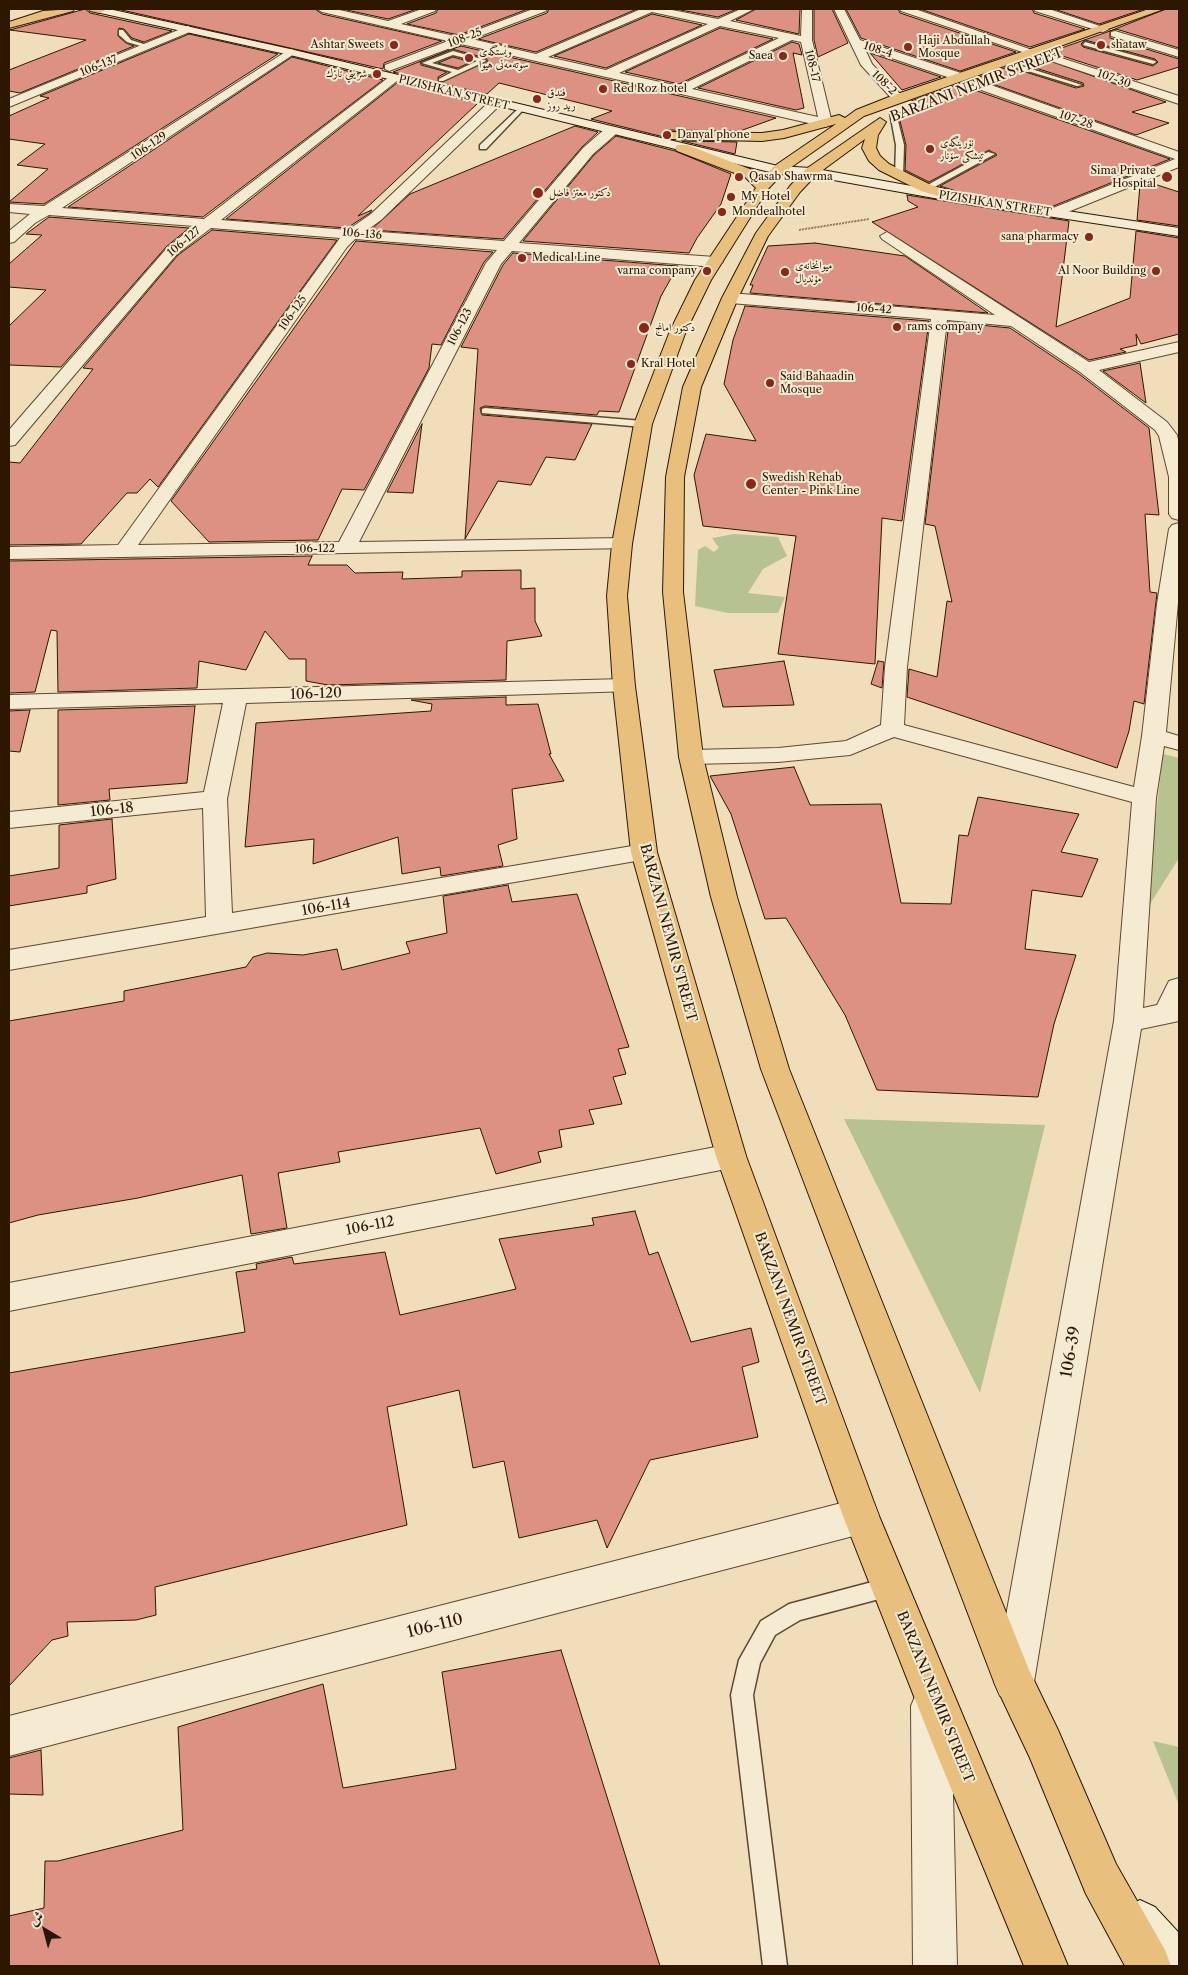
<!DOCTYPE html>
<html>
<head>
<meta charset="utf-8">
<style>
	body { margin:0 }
	#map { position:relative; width:1188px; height:1975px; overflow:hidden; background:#efdeb9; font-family:"Libre Caslon Text",Amiri,serif }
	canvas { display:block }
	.frame { position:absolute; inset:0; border:10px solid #2e1701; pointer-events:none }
	.north { position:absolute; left:20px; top:1905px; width:50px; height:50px; -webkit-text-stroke:4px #f5ead2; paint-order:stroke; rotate:323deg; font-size:14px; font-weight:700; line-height:20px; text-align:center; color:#2e1701 }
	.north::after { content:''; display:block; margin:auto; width:18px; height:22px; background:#2e1701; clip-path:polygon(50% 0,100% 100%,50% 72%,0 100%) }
</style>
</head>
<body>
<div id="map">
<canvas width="1188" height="1975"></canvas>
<div class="frame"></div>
<div class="north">ش</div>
</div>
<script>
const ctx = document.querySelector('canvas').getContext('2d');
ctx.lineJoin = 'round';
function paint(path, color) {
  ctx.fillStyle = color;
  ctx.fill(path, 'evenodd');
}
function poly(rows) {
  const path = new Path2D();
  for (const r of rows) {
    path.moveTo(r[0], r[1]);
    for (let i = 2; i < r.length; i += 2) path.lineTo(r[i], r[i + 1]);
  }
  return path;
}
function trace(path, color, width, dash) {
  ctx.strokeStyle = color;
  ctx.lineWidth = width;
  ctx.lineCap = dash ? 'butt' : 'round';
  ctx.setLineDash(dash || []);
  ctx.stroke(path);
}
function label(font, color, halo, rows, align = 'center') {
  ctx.font = font + ' "Libre Caslon Text",Amiri,serif';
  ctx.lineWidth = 4;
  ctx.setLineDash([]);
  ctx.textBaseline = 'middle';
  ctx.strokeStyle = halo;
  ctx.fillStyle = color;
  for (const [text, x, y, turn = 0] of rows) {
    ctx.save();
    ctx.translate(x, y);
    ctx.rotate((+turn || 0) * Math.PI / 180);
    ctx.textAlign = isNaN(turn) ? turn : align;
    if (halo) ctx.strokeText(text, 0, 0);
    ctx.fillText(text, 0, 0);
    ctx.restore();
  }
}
const green = poly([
	[734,534,778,537,787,556,763,569,748,593,785,597,778,613,728,613,695,606,698,550,705,546,714,552,719,548,712,538],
	[1163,754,1179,758,1179,858,1145,912],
	[844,1119,1045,1125,980,1393],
	[1153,1741,1179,1747,1179,1805]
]);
const building = poly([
	[85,9,90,13,172,31,144,42,132,38,124,29,119,28,118,36,126,43,134,46,20,93,9,91,9,70,86,40,10,30,85,9],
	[117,9,315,9,322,14,442,41,384,63,383,69,117,9],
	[342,9,417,9,388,19,342,9],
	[438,9,528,9,459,35,407,24,436,13,438,9],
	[549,9,637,9,536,52,478,39,547,13,549,9],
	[675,9,737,9,718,17,675,9],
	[756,9,800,9,799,34,736,20,756,9],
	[814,9,832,9,848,43,818,57,814,40,814,9],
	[846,9,898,9,900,13,1016,52,960,71,861,38,846,9],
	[920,9,1032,9,1034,13,1085,29,1030,47,920,9],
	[1054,9,1144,9,1099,24,1054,9],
	[1166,9,1179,9,1179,48,1116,29,1110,31,1166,9],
	[652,14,702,25,606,68,554,56,652,14],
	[720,28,773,39,679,84,625,72,720,28],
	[1110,31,1110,38,1179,59,1179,67,1137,80,1050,52,1042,55,1042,58,1166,102,1132,112,1169,123,1136,135,976,78,1110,31],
	[1085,40,1155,59,1158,62,1153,66,1083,47,1081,44,1085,40],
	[1023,64,1083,83,1084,86,1076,88,1016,69,1017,65,1023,64],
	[189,34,278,54,44,204,9,202,48,169,17,165,45,144,9,139,9,116,49,98,40,96,189,34],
	[792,42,799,44,802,55,793,53,804,108,796,110,698,88,792,42],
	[461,46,776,118,740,131,666,130,664,137,591,119,612,111,499,83,487,94,439,83,488,61,486,58,452,49,461,46],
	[452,49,420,62,421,65,447,72,438,77,439,83,393,72,452,49],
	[870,53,941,77,902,90,870,53],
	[292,57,383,80,203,217,68,207,292,57],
	[453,57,471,62,458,68,438,63,453,57],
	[967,81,969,88,1170,159,1051,207,966,194,940,186,997,155,989,150,929,182,905,170,906,145,898,113,916,107,911,101,967,81],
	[397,83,478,103,358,216,372,210,370,213,347,228,226,219,397,83],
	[575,126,598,132,582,147,503,239,371,230,410,194,575,126],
	[616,136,675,151,731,174,721,204,697,238,689,253,523,241,594,155,616,136],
	[682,141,737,142,735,154,682,141],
	[1148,182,1179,192,1179,226,1137,220,1140,185,1148,182],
	[907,195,1069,221,1056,327,1130,298,1136,231,1179,238,1179,334,1141,344,1136,334,1137,345,1120,349,1126,352,1089,360,872,222,918,207,908,201,907,195],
	[49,217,189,228,166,247,61,367,9,365,9,326,46,290,9,287,9,264,42,235,26,234,49,217],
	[212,230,337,240,158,487,150,479,137,493,127,493,81,544,9,545,9,462,20,463,93,369,83,368,178,255,212,230],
	[356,241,493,252,484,262,441,345,432,344,429,368,364,490,342,489,318,540,209,542,171,501,356,241],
	[815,243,905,256,988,313,750,293,753,285,750,285,768,246,815,243],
	[513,253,678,266,661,296,619,412,599,411,597,415,485,406,480,408,482,415,592,424,575,460,546,457,531,485,498,481,465,539,478,349,461,347,503,265,513,253],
	[745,306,929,321,902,521,882,518,875,664,778,654,796,536,703,526,694,475,706,434,756,441,724,384,733,340,745,306],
	[949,322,1010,328,1079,374,1149,428,1159,515,1145,514,1150,592,1157,593,1144,704,1134,701,1129,731,1117,768,907,697,909,669,937,677,947,601,952,602,935,526,925,524,949,322],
	[1140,363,1146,403,1103,371,1140,363],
	[422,424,413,493,387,492,422,424],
	[312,556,308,565,347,565,355,573,403,572,402,579,462,577,462,571,521,570,521,589,535,588,535,621,542,636,507,641,506,680,328,685,306,681,306,659,289,659,265,631,246,670,199,661,197,688,58,692,57,631,51,630,35,692,9,693,9,561,312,556],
	[784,661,794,705,723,707,714,670,784,661],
	[878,661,884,662,882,688,871,684,878,661],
	[506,697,506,705,538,704,551,754,549,754,564,781,512,789,517,839,498,845,503,866,441,876,440,867,402,874,398,837,313,864,314,839,245,847,256,723,431,711,432,704,411,700,506,697],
	[195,706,187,783,109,789,110,800,58,805,58,710,195,706],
	[30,710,20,752,9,751,9,711,30,710],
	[794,767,810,805,881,804,901,903,951,904,959,835,968,836,978,797,1079,814,1061,852,1098,859,1082,897,1032,890,1025,949,1076,955,1054,1024,1038,1097,877,1090,845,1015,786,918,765,919,731,814,710,776,794,767],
	[112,819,116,879,87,886,87,893,9,906,9,876,59,868,59,825,112,819],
	[508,885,512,902,577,894,629,1047,618,1049,626,1074,613,1077,622,1104,589,1110,594,1124,559,1130,562,1147,538,1152,541,1162,496,1174,480,1128,338,1152,340,1162,278,1173,287,1228,251,1234,242,1175,138,1198,38,1215,9,1223,9,1021,124,1001,124,991,246,967,253,957,267,953,303,955,337,949,342,970,410,953,406,942,447,933,443,896,508,885],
	[635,1211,649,1255,658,1252,691,1342,751,1328,759,1362,742,1367,758,1437,650,1460,607,1548,597,1520,519,1538,504,1461,473,1468,459,1390,387,1407,407,1525,155,1587,156,1615,136,1620,67,1622,68,1636,52,1640,9,1686,9,1373,245,1332,236,1272,257,1269,256,1264,292,1257,294,1264,385,1252,400,1315,516,1289,499,1239,594,1225,592,1218,635,1211],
	[561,1650,660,1966,9,1966,9,1916,44,1908,45,1861,58,1861,183,1830,178,1727,323,1684,343,1788,456,1769,442,1672,561,1650],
	[41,1750,43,1795,9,1794,9,1758,41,1750]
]);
const path = poly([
	[799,230,869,219]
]);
const service = poly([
	[119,30,123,30,131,40,150,46,147,48,127,42,119,35,119,30],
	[1085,42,1155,61,1156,62,1153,64,1083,45,1085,42],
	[453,51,485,60,486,61,443,81,439,81,439,79,452,72,422,63,453,51],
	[453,55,477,61,458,70,432,63,453,55],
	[1018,66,1022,66,1082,85,1077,86,1018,68,1018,66],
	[519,108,524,109,486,149,480,149,480,145,519,108],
	[893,111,896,113,904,145,903,176,899,178,895,176,896,145,890,113,893,111],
	[988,152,995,154,929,190,922,188,988,152],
	[485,408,643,421,648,424,643,427,482,413,482,409,485,408],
	[891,1577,898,1580,901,1587,898,1594,800,1620,775,1635,760,1663,753,1695,787,1966,763,1966,731,1695,739,1660,761,1621,789,1604,891,1577]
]);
const minor = poly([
	[317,9,335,9,388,21,422,9,436,9,435,11,401,24,459,37,533,9,547,9,546,11,472,39,536,54,641,9,667,9,718,19,741,9,754,9,730,21,801,36,802,9,812,9,812,40,832,123,826,127,461,44,389,71,385,69,385,65,448,41,322,12,317,9],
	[652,12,708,24,606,70,548,57,652,12],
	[720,26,779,38,679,86,619,73,720,26],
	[792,40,801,42,818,117,692,89,792,40],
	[834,9,844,9,860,40,964,74,966,77,960,81,956,80,865,49,872,64,904,98,898,102,894,101,861,65,834,9],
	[900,9,915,9,1038,52,1032,55,1028,54,901,11,900,9],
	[1034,9,1049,9,1109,29,1103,32,1099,31,1035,11,1034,9],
	[188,26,194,29,192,31,9,107,9,99,188,26],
	[1115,31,1179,50,1179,57,1111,36,1111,32,1115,31],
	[290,49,294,50,294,54,62,208,204,219,393,74,399,78,397,81,221,220,348,230,371,214,491,100,495,99,499,100,501,103,499,106,381,220,366,231,504,241,583,148,606,128,616,128,617,131,616,134,593,154,519,243,715,257,723,262,715,267,512,251,501,264,359,542,622,538,629,540,632,544,629,548,9,559,9,547,118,545,340,238,211,228,177,254,15,445,9,446,9,430,167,248,194,226,49,215,35,223,14,242,9,243,9,231,30,214,9,212,9,204,44,206,290,49],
	[355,239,497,250,486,263,339,542,138,545,347,247,355,239],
	[1049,54,1179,96,1179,104,1045,59,1043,57,1049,54],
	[974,79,1179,152,1179,167,1058,216,1048,216,1046,213,1048,210,1175,159,970,86,968,83,970,80,974,79],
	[887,232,1089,362,1179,342,1179,352,1099,370,1167,422,1177,435,1179,444,1179,520,1172,518,1169,514,1169,477,1159,436,1155,430,1080,372,1011,326,947,320,907,667,904,725,1134,787,1142,736,1157,604,1169,529,1172,525,1179,523,1179,592,1166,732,1179,736,1179,750,1164,746,1156,798,1143,1008,1157,1005,1169,981,1179,978,1179,1021,1141,1029,1034,1682,1028,1696,1014,1702,1000,1696,994,1682,1114,1021,1132,802,894,737,850,755,778,762,691,764,683,762,679,757,683,752,691,750,778,748,846,741,881,725,885,667,931,319,730,303,722,298,730,293,995,315,882,239,880,236,887,232],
	[624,679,632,681,635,686,632,691,246,703,227,799,232,913,644,844,653,846,657,852,653,858,9,970,9,950,206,917,203,808,9,828,9,812,204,792,223,703,9,709,9,695,624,679],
	[731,1144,742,1147,746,1156,742,1165,731,1168,9,1311,9,1283,731,1144],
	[861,1498,874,1503,879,1516,874,1529,861,1534,9,1756,9,1716,861,1498],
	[931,1686,945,1692,951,1706,957,1966,913,1966,911,1706,917,1692,931,1686]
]);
const secondary = poly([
	[91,9,109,9,290,49,778,166,811,168,962,195,1179,228,1179,236,962,203,811,176,778,174,290,55,96,12,91,9],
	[1140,1900,1155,1907,1179,1933,1179,1966,1150,1966,1125,1937,1118,1922,1125,1907,1140,1900]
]);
const primary = poly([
	[1149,9,1164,9,864,116,783,173,768,189,711,280,686,331,652,424,632,544,627,596,635,686,657,852,746,1156,879,1516,1068,1966,1024,1966,932,1742,843,1516,716,1156,631,852,613,686,607,596,612,544,634,424,670,331,695,280,756,188,745,177,677,151,675,148,677,145,687,145,755,171,763,179,773,167,836,124,784,138,762,141,671,139,665,135,666,132,762,133,783,130,839,115,845,118,856,110,894,95,1149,9],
	[880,118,886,122,878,135,876,148,880,156,889,164,931,185,967,196,969,199,962,203,921,191,879,170,869,161,862,148,865,139,816,175,800,192,768,236,738,298,701,387,684,477,683,592,703,757,737,897,789,1069,1029,1670,1058,1730,1116,1864,1165,1950,1171,1966,1125,1966,1086,1894,1030,1758,994,1682,761,1069,711,897,679,757,663,592,666,477,683,387,722,298,756,233,790,186,806,169,880,118]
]);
const trunk = poly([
	[74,9,73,11,9,28,9,22,43,11,74,9],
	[89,9,105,9,105,10,100,13,90,11,89,9]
]);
const markers = [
	[394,45,5,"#8f2418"],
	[1101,45,5,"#8f2418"],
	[908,47,5,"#8f2418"],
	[783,56,5,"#8f2418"],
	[469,58,5,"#8f2418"],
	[377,74,5,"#8f2418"],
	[603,89,5,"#8f2418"],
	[537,99,5,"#8f2418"],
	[667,135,5,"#8f2418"],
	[930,149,5,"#8f2418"],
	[739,177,5,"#8f2418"],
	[1167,177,6,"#8f2418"],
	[538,193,6,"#8f2418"],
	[731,197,5,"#8f2418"],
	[722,212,5,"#8f2418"],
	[1089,237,5,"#8f2418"],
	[522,258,5,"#8f2418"],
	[707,271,5,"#8f2418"],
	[1156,271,5,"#8f2418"],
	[785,272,5,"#8f2418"],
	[897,327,5,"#8f2418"],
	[644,328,6,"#8f2418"],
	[631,364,5,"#8f2418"],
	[770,383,5,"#8f2418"],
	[751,484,6,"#8f2418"]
];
const farStreetnames = [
	["108-25",465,38,-21],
	["108-4",878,50,18],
	["106-137",99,66,-22],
	["108-17",812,66,76],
	["107-30",1114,79,19],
	["108-2",884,83,44],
	["PIZISHKAN STREET",454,93,14],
	["107-28",1076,120,19],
	["106-129",149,146,-34],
	["PIZISHKAN STREET",995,204,9],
	["106-136",362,234,5],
	["106-127",184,242,-40],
	["106-42",874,309,4],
	["106-125",293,313,-55],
	["106-123",460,327,-63],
	["106-122",315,549,-1]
];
const farPoinames = [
	["Haji Abdullah",918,41],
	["Mosque",918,54],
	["Ashtar Sweets",384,45,"right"],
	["shataw",1111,45],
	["وێستگەی",479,52],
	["سوتەمەنی هیوا",479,65],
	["Saea",773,56,"right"],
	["شريني نازك",367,74,"right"],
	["Red Roz hotel",613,89],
	["فندق",547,93],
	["ريد روز",547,106],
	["Danyal phone",677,135],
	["نۆرینگەی",940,143],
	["تیشکی سۆنار",940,156],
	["Sima Private",1156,171,"right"],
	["Hospital",1156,184,"right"],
	["Qasab Shawrma",749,177],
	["دكتور معتز فاضل",549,193],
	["My Hotel",741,197],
	["Mondealhotel",732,212],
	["sana pharmacy",1079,237,"right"],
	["Medical Line",532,258],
	["میوانخانەی",795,266],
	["مۆندیال",795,279],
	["varna company",697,271,"right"],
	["Al Noor Building",1146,271,"right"],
	["rams company",907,327],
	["دكتور امانج",655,328],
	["Kral Hotel",641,364],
	["Said Bahaadin",780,377],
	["Mosque",780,390],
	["Swedish Rehab",762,478],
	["Center - Pink Line",762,491]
];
const streetNames = [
	["BARZANI NEMIR STREET",977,85,-21],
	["106-120",316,694,-2],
	["106-18",112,810,-6],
	["106-114",326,907,-10],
	["BARZANI NEMIR STREET",668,933,75],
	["106-112",370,1226,-11],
	["BARZANI NEMIR STREET",790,1319,70],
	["BARZANI NEMIR STREET",935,1697,68]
];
const nearStreetnames = [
	["106-39",1071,1352,-80],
	["106-110",435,1626,-14]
];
paint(green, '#b7c291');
paint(building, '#dc9183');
trace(building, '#2e1701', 1);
trace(service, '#5e492f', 3);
trace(minor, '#5e492f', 2);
trace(secondary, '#2e1701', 2);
trace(primary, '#2e1701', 2);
trace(trunk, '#2e1701', 2);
trace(path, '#2e1701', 2, [0.5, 1]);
paint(service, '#f5ead2');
paint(minor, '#f5ead2');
paint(secondary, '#f5ead2');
paint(primary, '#e8bf7c');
paint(trunk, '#e8bf7c');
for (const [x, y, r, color] of markers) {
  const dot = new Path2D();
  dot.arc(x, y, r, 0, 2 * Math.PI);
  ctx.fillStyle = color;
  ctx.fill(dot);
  trace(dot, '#f5ead2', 2);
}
label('11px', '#2e1701', '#f5ead2', farStreetnames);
label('11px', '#2e1701', '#f5ead2', farPoinames, 'left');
label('14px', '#2e1701', '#f5ead2', streetNames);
label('16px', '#2e1701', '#f5ead2', nearStreetnames);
</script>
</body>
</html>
